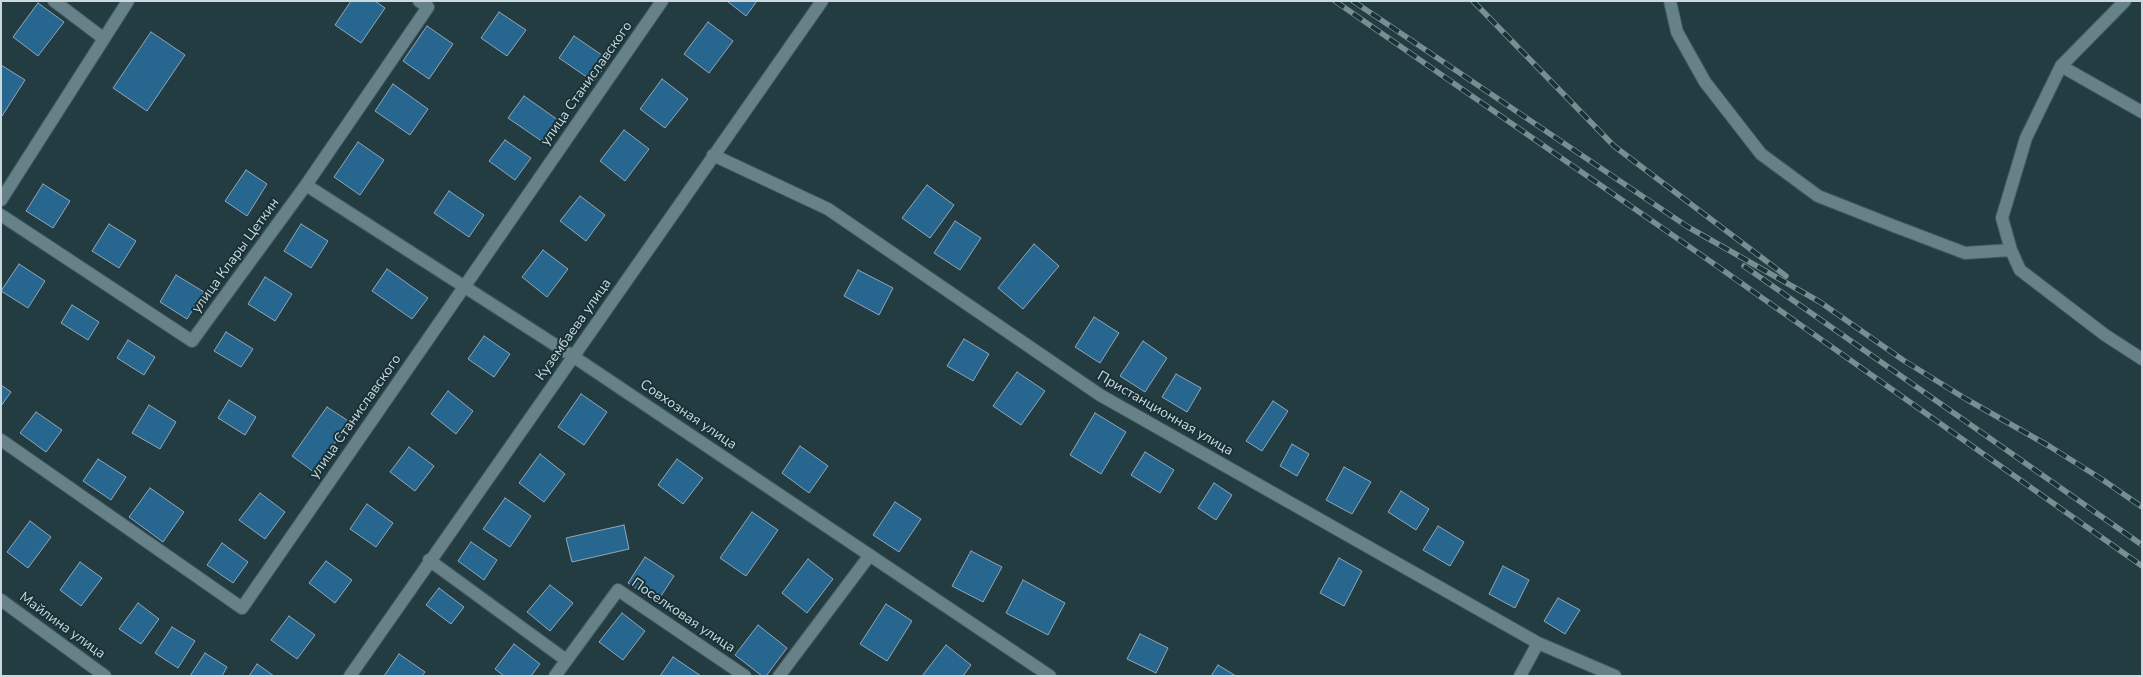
<!DOCTYPE html>
<html>
<head>
<meta charset="utf-8">
<style>
	body { margin:0 }
	#map { position:relative; width:2143px; height:677px; overflow:hidden; background:#233c42; font-family:"Nunito Sans",sans-serif }
	canvas { display:block }
	.frame { position:absolute; inset:0; border:2px solid #cbd9dd; pointer-events:none }
</style>
</head>
<body>
<div id="map">
<canvas width="2143" height="677"></canvas>
<div class="frame"></div>
</div>
<script>
const ctx = document.querySelector('canvas').getContext('2d');
ctx.lineJoin = 'round';
function paint(path, color) {
  ctx.fillStyle = color;
  ctx.fill(path, 'evenodd');
}
function poly(rows) {
  const path = new Path2D();
  for (const r of rows) {
    path.moveTo(r[0], r[1]);
    for (let i = 2; i < r.length; i += 2) path.lineTo(r[i], r[i + 1]);
  }
  return path;
}
function trace(path, color, width, dash) {
  ctx.strokeStyle = color;
  ctx.lineWidth = width;
  ctx.lineCap = dash ? 'butt' : 'round';
  ctx.setLineDash(dash || []);
  ctx.stroke(path);
}
function label(font, color, halo, rows, align = 'center') {
  ctx.font = font + ' "Nunito Sans",sans-serif';
  ctx.lineWidth = 4;
  ctx.setLineDash([]);
  ctx.textBaseline = 'middle';
  ctx.strokeStyle = halo;
  ctx.fillStyle = color;
  for (const [text, x, y, turn = 0] of rows) {
    ctx.save();
    ctx.translate(x, y);
    ctx.rotate((+turn || 0) * Math.PI / 180);
    ctx.textAlign = isNaN(turn) ? turn : align;
    if (halo) ctx.strokeText(text, 0, 0);
    ctx.fillText(text, 0, 0);
    ctx.restore();
  }
}
const building = poly([
	[351,1,375,1,385,8,361,43,335,25,351,1],
	[727,1,757,1,746,16,727,1],
	[38,3,64,22,38,56,13,37,38,3],
	[499,12,526,30,507,56,481,38,499,12],
	[708,22,733,41,709,73,684,54,708,22],
	[427,26,453,44,429,79,403,61,427,26],
	[151,32,185,55,147,111,113,88,151,32],
	[574,36,609,60,594,82,559,58,574,36],
	[1,65,25,80,2,116,1,116,1,65],
	[662,79,688,99,665,128,640,109,662,79],
	[393,84,428,109,410,135,375,111,393,84],
	[524,96,558,120,543,142,508,118,524,96],
	[624,130,649,149,625,181,600,161,624,130],
	[505,140,531,158,515,180,489,161,505,140],
	[358,142,384,160,360,195,334,177,358,142],
	[246,170,267,184,247,216,225,201,246,170],
	[43,184,70,201,53,228,26,211,43,184],
	[927,185,954,205,930,238,902,218,927,185],
	[449,191,484,215,469,237,434,213,449,191],
	[580,196,605,215,586,241,560,221,580,196],
	[955,221,981,238,960,270,934,253,955,221],
	[109,224,136,241,119,268,92,251,109,224],
	[301,224,328,241,311,268,284,251,301,224],
	[1034,244,1059,266,1023,309,998,288,1034,244],
	[543,250,568,269,547,297,522,277,543,250],
	[19,264,45,281,28,308,1,291,19,264],
	[387,269,428,298,412,319,372,291,387,269],
	[858,270,893,288,879,315,844,296,858,270],
	[176,275,204,292,187,319,160,302,176,275],
	[265,277,292,294,275,321,248,304,265,277],
	[72,305,99,322,88,340,61,323,72,305],
	[1094,317,1119,333,1100,363,1075,347,1094,317],
	[226,332,253,349,241,367,214,351,226,332],
	[484,336,510,354,494,377,468,359,484,336],
	[964,339,989,354,973,381,947,366,964,339],
	[128,340,155,357,144,375,117,358,128,340],
	[1143,341,1167,358,1145,392,1120,376,1143,341],
	[1017,372,1045,391,1021,425,993,406,1017,372],
	[1176,374,1201,388,1187,412,1162,397,1176,374],
	[1,385,11,392,1,406,1,385],
	[448,391,473,411,456,434,431,414,448,391],
	[581,394,607,412,584,445,558,427,581,394],
	[229,400,256,417,245,435,218,418,229,400],
	[1273,401,1288,411,1262,451,1246,441,1273,401],
	[149,405,176,422,160,449,132,433,149,405],
	[327,407,350,422,314,472,292,456,327,407],
	[36,412,62,430,46,452,20,433,36,412],
	[1095,413,1126,432,1101,474,1070,455,1095,413],
	[1292,444,1309,454,1297,476,1280,466,1292,444],
	[800,446,828,466,809,493,782,473,800,446],
	[409,447,434,466,415,491,390,472,409,447],
	[1145,452,1174,470,1160,493,1131,475,1145,452],
	[540,454,565,474,544,502,519,483,540,454],
	[98,459,126,477,111,500,83,481,98,459],
	[677,459,703,478,683,504,658,485,677,459],
	[1344,467,1371,482,1352,514,1326,500,1344,467],
	[1214,483,1232,495,1216,520,1198,508,1214,483],
	[150,488,184,512,163,542,129,517,150,488],
	[1401,491,1429,509,1416,530,1388,512,1401,491],
	[260,493,285,512,265,539,239,520,260,493],
	[505,498,531,516,510,547,483,529,505,498],
	[895,502,921,519,899,552,873,535,895,502],
	[367,504,393,523,376,547,350,529,367,504],
	[752,512,778,530,746,576,720,558,752,512],
	[30,521,51,537,28,568,7,552,30,521],
	[624,525,629,549,572,562,566,538,624,525],
	[1438,526,1464,542,1450,566,1423,550,1438,526],
	[471,542,497,560,484,580,458,561,471,542],
	[222,543,248,562,233,583,207,565,222,543],
	[971,551,1002,567,983,602,952,586,971,551],
	[645,557,674,576,657,602,628,583,645,557],
	[1339,558,1362,571,1344,606,1320,593,1339,558],
	[808,559,833,579,807,613,782,593,808,559],
	[326,561,352,580,335,603,309,583,326,561],
	[80,562,102,578,81,606,60,590,80,562],
	[1503,566,1529,580,1515,608,1489,594,1503,566],
	[1023,580,1065,603,1048,635,1006,613,1023,580],
	[550,585,573,603,550,631,527,612,550,585],
	[439,588,464,607,451,624,426,605,439,588],
	[1558,598,1580,610,1565,634,1544,621,1558,598],
	[138,603,159,619,141,644,119,629,138,603],
	[886,604,912,621,887,661,860,644,886,604],
	[622,613,645,631,623,660,599,642,622,613],
	[289,616,315,635,297,659,271,640,289,616],
	[758,625,787,648,766,676,762,676,735,655,758,625],
	[172,627,195,641,178,668,155,653,172,627],
	[1140,634,1168,648,1156,673,1127,659,1140,634],
	[514,644,540,664,531,676,504,676,495,669,514,644],
	[946,645,971,665,963,676,922,676,946,645],
	[205,653,227,667,222,676,190,676,205,653],
	[399,654,425,672,422,676,384,676,399,654],
	[673,657,701,676,660,676,673,657],
	[257,664,274,676,249,676,257,664],
	[1218,665,1236,676,1211,676,1218,665]
]);
const street = poly([
	[54,1,103,38],
	[1670,1,1677,32,1705,82,1761,154,1818,196,1894,226,1965,253,2011,250],
	[2125,1,2061,66,2026,138,2002,218,2011,250,2020,270,2105,335,2142,359],
	[2061,66,2142,112],
	[713,155,828,209,1100,395,1538,643,1615,676],
	[306,185,574,357,1050,676],
	[1,200,128,1],
	[1,215,192,341,306,185,428,7,419,1],
	[1,440,242,608,662,1],
	[429,560,566,660],
	[350,676,822,1],
	[555,676,618,590,745,676],
	[779,676,870,555],
	[1520,676,1538,643]
]);
const secondary = poly([
	[1,600,105,676]
]);
const rail = poly([
	[1335,1,1717,266,2142,566],
	[1353,1,1688,227,1820,302,1903,360,1966,399,2049,446,2103,480,2142,507],
	[1473,1,1614,146,1786,276],
	[1744,266,2142,545]
]);
const streetNames = [
	["улица Станиславского",587,84,-55],
	["улица Клары Цеткин",236,256,-54],
	["Кузембаева улица",574,330,-55],
	["Пристанционная улица",1165,414,30],
	["Совхозная улица",688,415,34],
	["улица Станиславского",356,417,-55],
	["Поселковая улица",683,616,34],
	["Майлина улица",62,626,36]
];
paint(building, '#27668f');
trace(building, '#92a7b7', 1);
trace(street, '#435a5f', 14);
trace(secondary, '#435a5f', 14);
trace(street, '#668188', 12);
trace(secondary, '#668188', 12);
trace(rail, '#798d92', 5.5);
trace(rail, '#193238', 4, [11]);
label('14px', '#cbd9dd', '#193238', streetNames);
</script>
</body>
</html>
